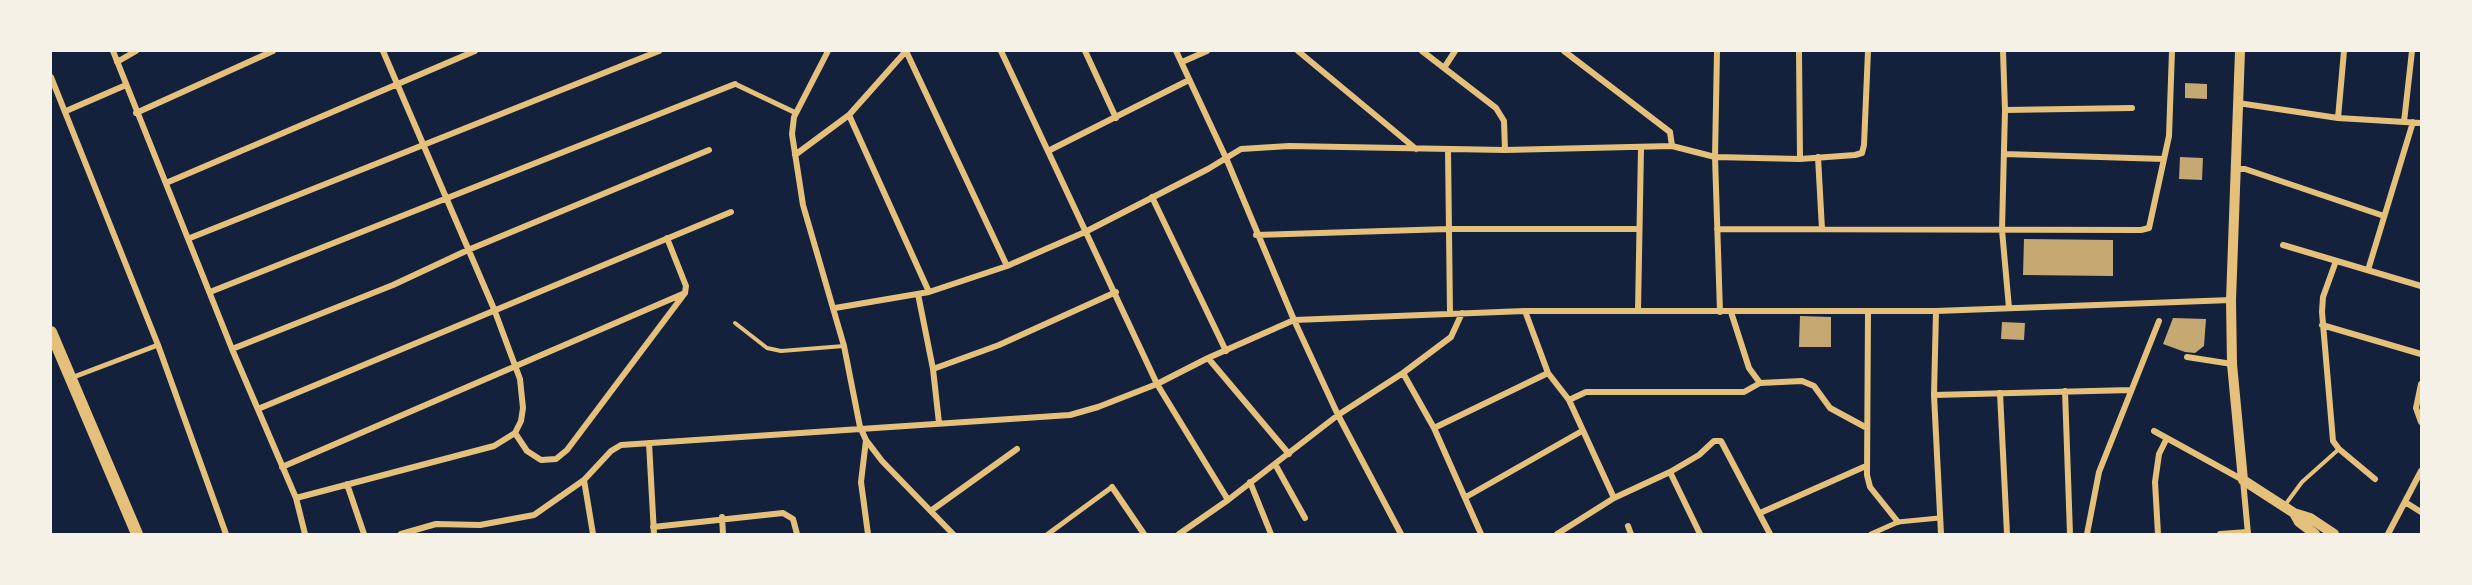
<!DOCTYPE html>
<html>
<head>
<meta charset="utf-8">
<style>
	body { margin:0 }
	#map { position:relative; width:2472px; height:585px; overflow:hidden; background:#14213d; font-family:"Space Grotesk",sans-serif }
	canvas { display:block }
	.frame { position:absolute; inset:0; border:52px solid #f6f1e7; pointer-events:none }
</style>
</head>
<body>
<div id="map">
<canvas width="2472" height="585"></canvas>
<div class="frame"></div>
</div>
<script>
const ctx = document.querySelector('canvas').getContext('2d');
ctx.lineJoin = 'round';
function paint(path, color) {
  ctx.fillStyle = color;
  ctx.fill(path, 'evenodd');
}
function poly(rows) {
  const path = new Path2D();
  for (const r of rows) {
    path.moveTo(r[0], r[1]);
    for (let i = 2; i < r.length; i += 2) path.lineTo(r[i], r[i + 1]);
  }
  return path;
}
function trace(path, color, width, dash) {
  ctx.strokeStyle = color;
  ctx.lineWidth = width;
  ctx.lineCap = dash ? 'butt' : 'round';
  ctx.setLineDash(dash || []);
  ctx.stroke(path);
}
const building = poly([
	[2185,83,2207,84,2207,99,2185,98],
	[2180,157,2203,158,2202,180,2179,179],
	[2024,239,2113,240,2113,276,2023,275],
	[1800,316,1831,317,1831,347,1799,347],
	[2173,318,2206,319,2204,346,2195,353,2185,352,2163,344],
	[2002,322,2025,323,2024,340,2001,339]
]);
const service = poly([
	[735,323,767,348,781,351,844,346],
	[2285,505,2302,482,2339,449]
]);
const pedestrian = poly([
	[735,84,796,113],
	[71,378,158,345],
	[1048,534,1112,487],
	[1871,534,1898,522,1939,518]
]);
const minor = poly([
	[113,51,232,349,296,498,305,534],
	[828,51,794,117,792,134,803,205,844,346,860,427,866,440,882,461,953,534],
	[906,51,1007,266],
	[1001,51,1157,384,1228,500],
	[1085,51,1116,118],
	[1176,51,1226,158,1294,320,1338,415,1401,534],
	[1298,51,1416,149],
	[1422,51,1496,108,1504,121,1505,150],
	[1564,51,1670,132,1672,146],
	[1717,51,1715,157,1720,312],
	[1799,51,1800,159],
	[2003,51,2005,110,2002,230,2009,308],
	[117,62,136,51],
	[1182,62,1207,51],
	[1444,68,1455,51],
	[51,77,158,345,226,534],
	[2238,103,2338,118,2421,123],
	[2005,110,2132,108],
	[66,111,126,85],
	[136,113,273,51],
	[849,115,929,292],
	[2338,118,2344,51],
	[2404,122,2412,51],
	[1448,150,1450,313],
	[1048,151,1189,80],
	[2004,154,2164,159],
	[795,155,849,115,906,51],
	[1818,157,1822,229],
	[2235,169,2245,169,2384,216],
	[166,183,475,51],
	[1152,197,1226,351],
	[1717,229,2141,230,2149,228,2169,136,2172,51],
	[1256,235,1448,229,1639,229],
	[190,238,659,51],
	[2283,245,2421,286],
	[2336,261,2323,297,2322,312,2333,441,2339,449,2375,479],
	[2368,270,2413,122],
	[210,292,735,84],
	[918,294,933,369,939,423],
	[835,308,929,292,1007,266,1085,232,1208,169,1241,149,1289,146,1505,150,1672,146,1715,157,1800,159,1855,155,1862,153,1864,145,1868,51],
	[1638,310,1641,149],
	[1525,311,1548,373,1569,400,1614,498],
	[1936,311,1934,395,1941,534],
	[1731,312,1749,368,1760,383],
	[1868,312,1867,475,1870,487,1898,522],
	[2322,325,2421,354],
	[232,349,393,285,468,250,709,150],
	[2187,357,2232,364],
	[1208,358,1289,454],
	[933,369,999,345,1116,292],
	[1403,373,1434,428,1481,534],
	[2421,384,2416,408,2421,422],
	[2065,391,2070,534],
	[2000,393,2007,534],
	[1934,395,2131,390],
	[1569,400,1586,392,1744,392,1760,383,1802,381,1814,386,1830,408,1867,428],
	[258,409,731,212],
	[1434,428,1548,373],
	[2154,431,2243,480,2248,534],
	[515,433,527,451,541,460,556,459,567,450,685,293,686,286,667,238],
	[866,440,861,482,868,534],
	[649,443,654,534],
	[1275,464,1305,518],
	[282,467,685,293],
	[1670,472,1700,534],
	[584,480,593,534],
	[1250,482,1271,534],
	[347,484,364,534],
	[1112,487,1144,534],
	[1466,497,1582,431],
	[296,498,494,446,515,433,521,421,523,408,520,379,494,309,383,51],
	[2405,502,2421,512],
	[932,510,1017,449],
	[1760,513,1866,466],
	[722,517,723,534],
	[1628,526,1631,534],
	[653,527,783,513,793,519,797,534],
	[401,534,436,524,480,525,534,515,584,480,611,451,621,445,1070,415,1098,407,1157,384,1208,358,1294,320,1525,311,1936,311,2231,300],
	[1179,534,1228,500,1338,415,1403,373,1451,337,1462,313],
	[1557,534,1614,498,1670,472,1699,455,1714,441,1721,441,1770,534],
	[2087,534,2099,472,2159,321],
	[2158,534,2155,482,2159,454,2167,438],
	[2220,534,2248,532],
	[2388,534,2421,471]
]);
const tertiary = poly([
	[2240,51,2231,300,2232,364,2243,480,2294,513,2310,518,2334,534],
	[2294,513,2299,522,2315,534]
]);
const secondary = poly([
	[51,332,137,534]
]);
paint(building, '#c6a872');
trace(service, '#e5c07b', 4);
trace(pedestrian, '#e5c07b', 5);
trace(minor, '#e5c07b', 6);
trace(tertiary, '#e5c07b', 10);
trace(secondary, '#e5c07b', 12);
</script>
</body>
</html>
